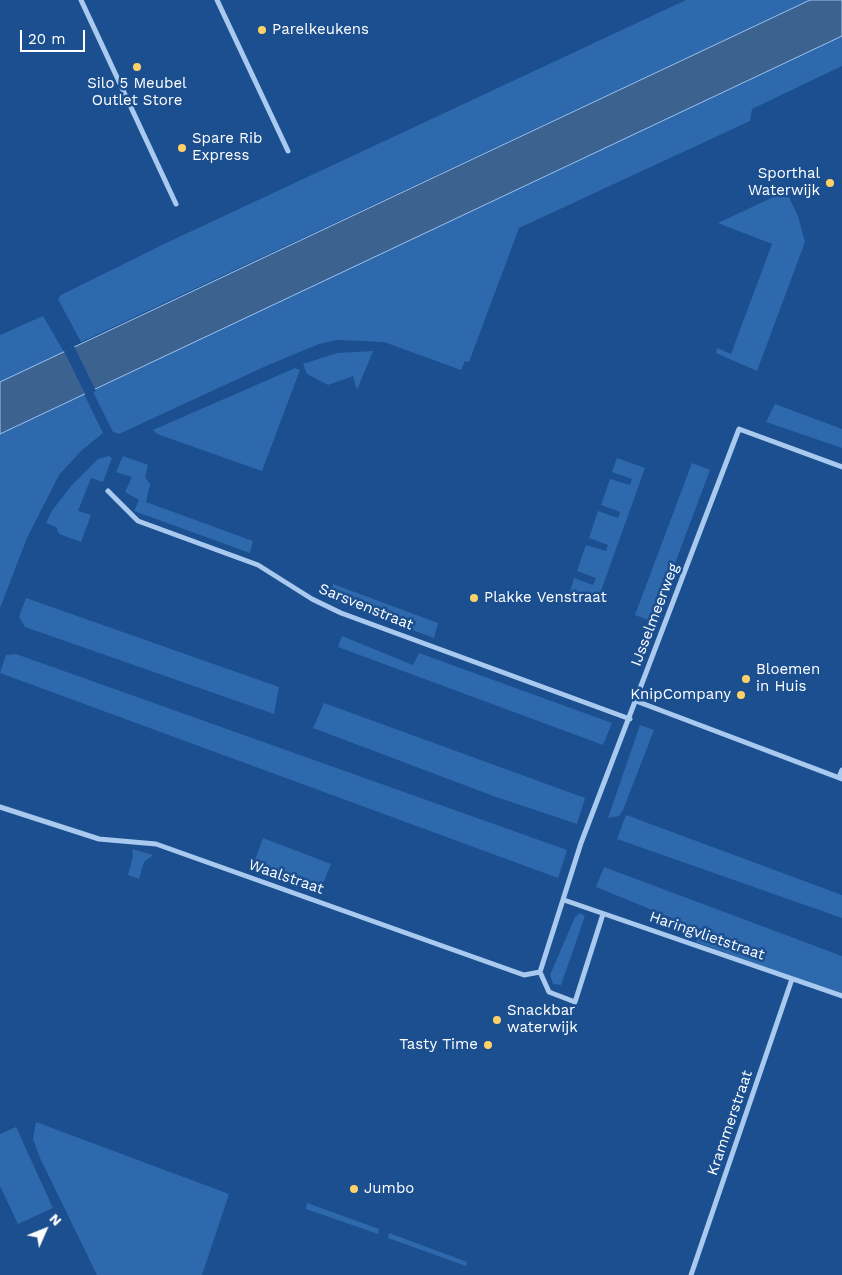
<!DOCTYPE html>
<html>
<head>
<meta charset="utf-8">
<style>
	body { margin:0 }
	#map { position:relative; width:842px; height:1275px; overflow:hidden; background:#1b4f8f; font-family:"Work Sans",sans-serif }
	canvas { display:block }
	.north { position:absolute; left:20px; top:1205px; width:50px; height:50px; -webkit-text-stroke:4px #1b4f8f; paint-order:stroke; rotate:46deg; font-size:14px; font-weight:700; line-height:20px; text-align:center; color:#fff }
	.north::after { content:''; display:block; margin:auto; width:18px; height:22px; background:#fff; clip-path:polygon(50% 0,100% 100%,50% 72%,0 100%) }
	.scale { position:absolute; left:20px; top:30px; width:65px; height:22px; box-sizing:border-box; border:2px solid #fff; border-top:0; padding-left:6px; font-size:15px; line-height:18px; white-space:nowrap; color:#fff; -webkit-text-stroke:4px #1b4f8f; paint-order:stroke }
</style>
</head>
<body>
<div id="map">
<canvas width="842" height="1275"></canvas>
<div class="north">N</div>
<div class="scale">20 m</div>
</div>
<script>
const ctx = document.querySelector('canvas').getContext('2d');
ctx.lineJoin = 'round';
function paint(path, color) {
  ctx.fillStyle = color;
  ctx.fill(path, 'evenodd');
}
function poly(rows) {
  const path = new Path2D();
  for (const r of rows) {
    path.moveTo(r[0], r[1]);
    for (let i = 2; i < r.length; i += 2) path.lineTo(r[i], r[i + 1]);
  }
  return path;
}
function trace(path, color, width, dash) {
  ctx.strokeStyle = color;
  ctx.lineWidth = width;
  ctx.lineCap = dash ? 'butt' : 'round';
  ctx.setLineDash(dash || []);
  ctx.stroke(path);
}
function label(font, color, halo, rows, align = 'center') {
  ctx.font = font + ' "Work Sans",sans-serif';
  ctx.lineWidth = 5;
  ctx.setLineDash([]);
  ctx.textBaseline = 'middle';
  ctx.strokeStyle = halo;
  ctx.fillStyle = color;
  for (const [text, x, y, turn = 0] of rows) {
    ctx.save();
    ctx.translate(x, y);
    ctx.rotate((+turn || 0) * Math.PI / 180);
    ctx.textAlign = isNaN(turn) ? turn : align;
    if (halo) ctx.strokeText(text, 0, 0);
    ctx.fillText(text, 0, 0);
    ctx.restore();
  }
}
const green = poly([
	[686,0,810,0,81,342,58,299,61,295,164,244],
	[842,36,842,66,752,109,750,121,519,228,469,362,465,361,461,370,384,342,337,340,319,344,266,366,119,434,113,432,92,390],
	[786,191,798,216,805,242,757,371,716,353,717,348,731,354,772,244,718,223],
	[43,316,64,352,0,382,0,335],
	[373,351,357,390,353,376,328,385,307,374,303,364,337,353],
	[295,368,300,370,262,471,157,434,153,430],
	[84,394,103,433,81,451,59,475,27,538,0,608,0,434],
	[775,404,842,429,842,448,766,422],
	[109,456,112,458,103,482,91,478,78,511,91,515,81,542,59,534,56,527,46,523,51,512,71,486,98,459],
	[123,456,148,465,145,477,150,484,146,502,253,541,250,553,134,511,139,500,125,492,132,477,116,472],
	[617,458,645,468,597,602,570,592,574,578,593,585,596,578,577,571,586,545,606,551,608,545,589,538,598,511,618,518,620,512,601,505,610,479,630,485,632,479,612,472],
	[692,463,710,470,653,622,635,615],
	[333,584,438,623,434,638,329,599],
	[26,598,279,687,274,714,25,627,19,617],
	[342,636,413,665,419,653,612,723,603,745,338,647],
	[16,654,567,850,558,878,0,673,6,655],
	[324,703,585,798,577,824,496,797,313,728],
	[640,725,654,730,623,810,619,816,608,818],
	[626,815,842,895,842,918,617,839],
	[263,838,331,864,321,889,254,862],
	[132,849,153,855,144,862,139,879,128,875,133,856],
	[604,867,842,956,842,995,696,942,701,930,596,887],
	[580,913,585,916,561,985,553,984,550,975,575,917],
	[36,1122,229,1194,202,1275,97,1275,40,1158,33,1139],
	[16,1127,53,1208,18,1224,0,1186,0,1134],
	[307,1203,379,1229,378,1234,306,1209],
	[389,1233,467,1262,466,1266,388,1238]
]);
const water = poly([
	[810,0,842,0,842,36,0,434,0,382,810,0]
]);
const pier = poly([
	[73,344,96,391,86,396,63,349]
]);
const street = poly([
	[81,0,176,204],
	[217,0,288,151],
	[108,491,138,521,258,565,312,599,341,613,630,719],
	[636,701,842,779],
	[839,777,842,770],
	[0,807,99,839,156,844,524,975,540,972,549,992,575,1002,603,914],
	[564,900,842,996],
	[540,972,581,843,739,429,842,467],
	[691,1275,792,979]
]);
const markers = [
	[262,30,5,"#ffd166"],
	[137,67,5,"#ffd166"],
	[182,148,5,"#ffd166"],
	[830,183,5,"#ffd166"],
	[474,598,5,"#ffd166"],
	[746,679,5,"#ffd166"],
	[741,695,5,"#ffd166"],
	[497,1020,5,"#ffd166"],
	[488,1045,5,"#ffd166"],
	[354,1189,5,"#ffd166"]
];
const poiNames = [
	["Parelkeukens",272,30],
	["Silo 5 Meubel",137,84,"center"],
	["Outlet Store",137,101,"center"],
	["Spare Rib",192,139],
	["Express",192,156],
	["Sporthal",820,174,"right"],
	["Waterwijk",820,191,"right"],
	["Plakke Venstraat",484,598],
	["Bloemen",756,670],
	["in Huis",756,687],
	["KnipCompany",731,695,"right"],
	["Snackbar",507,1011],
	["waterwijk",507,1028],
	["Tasty Time",478,1045,"right"],
	["Jumbo",364,1189]
];
const streetNames = [
	["Sarsvenstraat",366,607,22],
	["IJsselmeerweg",655,615,-69],
	["Waalstraat",286,877,19],
	["Haringvlietstraat",707,936,19],
	["Krammerstraat",730,1123,-71]
];
paint(green, '#2e69ad');
paint(water, '#3c6290');
trace(water, '#9cc4f0', 1);
paint(pier, '#1b4f8f');
trace(street, '#a9c9ee', 5);
for (const [x, y, r, color] of markers) {
  const dot = new Path2D();
  dot.arc(x, y, r, 0, 2 * Math.PI);
  ctx.fillStyle = color;
  ctx.fill(dot);
  trace(dot, '#1b4f8f', 2);
}
label('15px', '#fff', '#1b4f8f', poiNames, 'left');
label('15px', '#fff', '#1b4f8f', streetNames);
</script>
</body>
</html>
